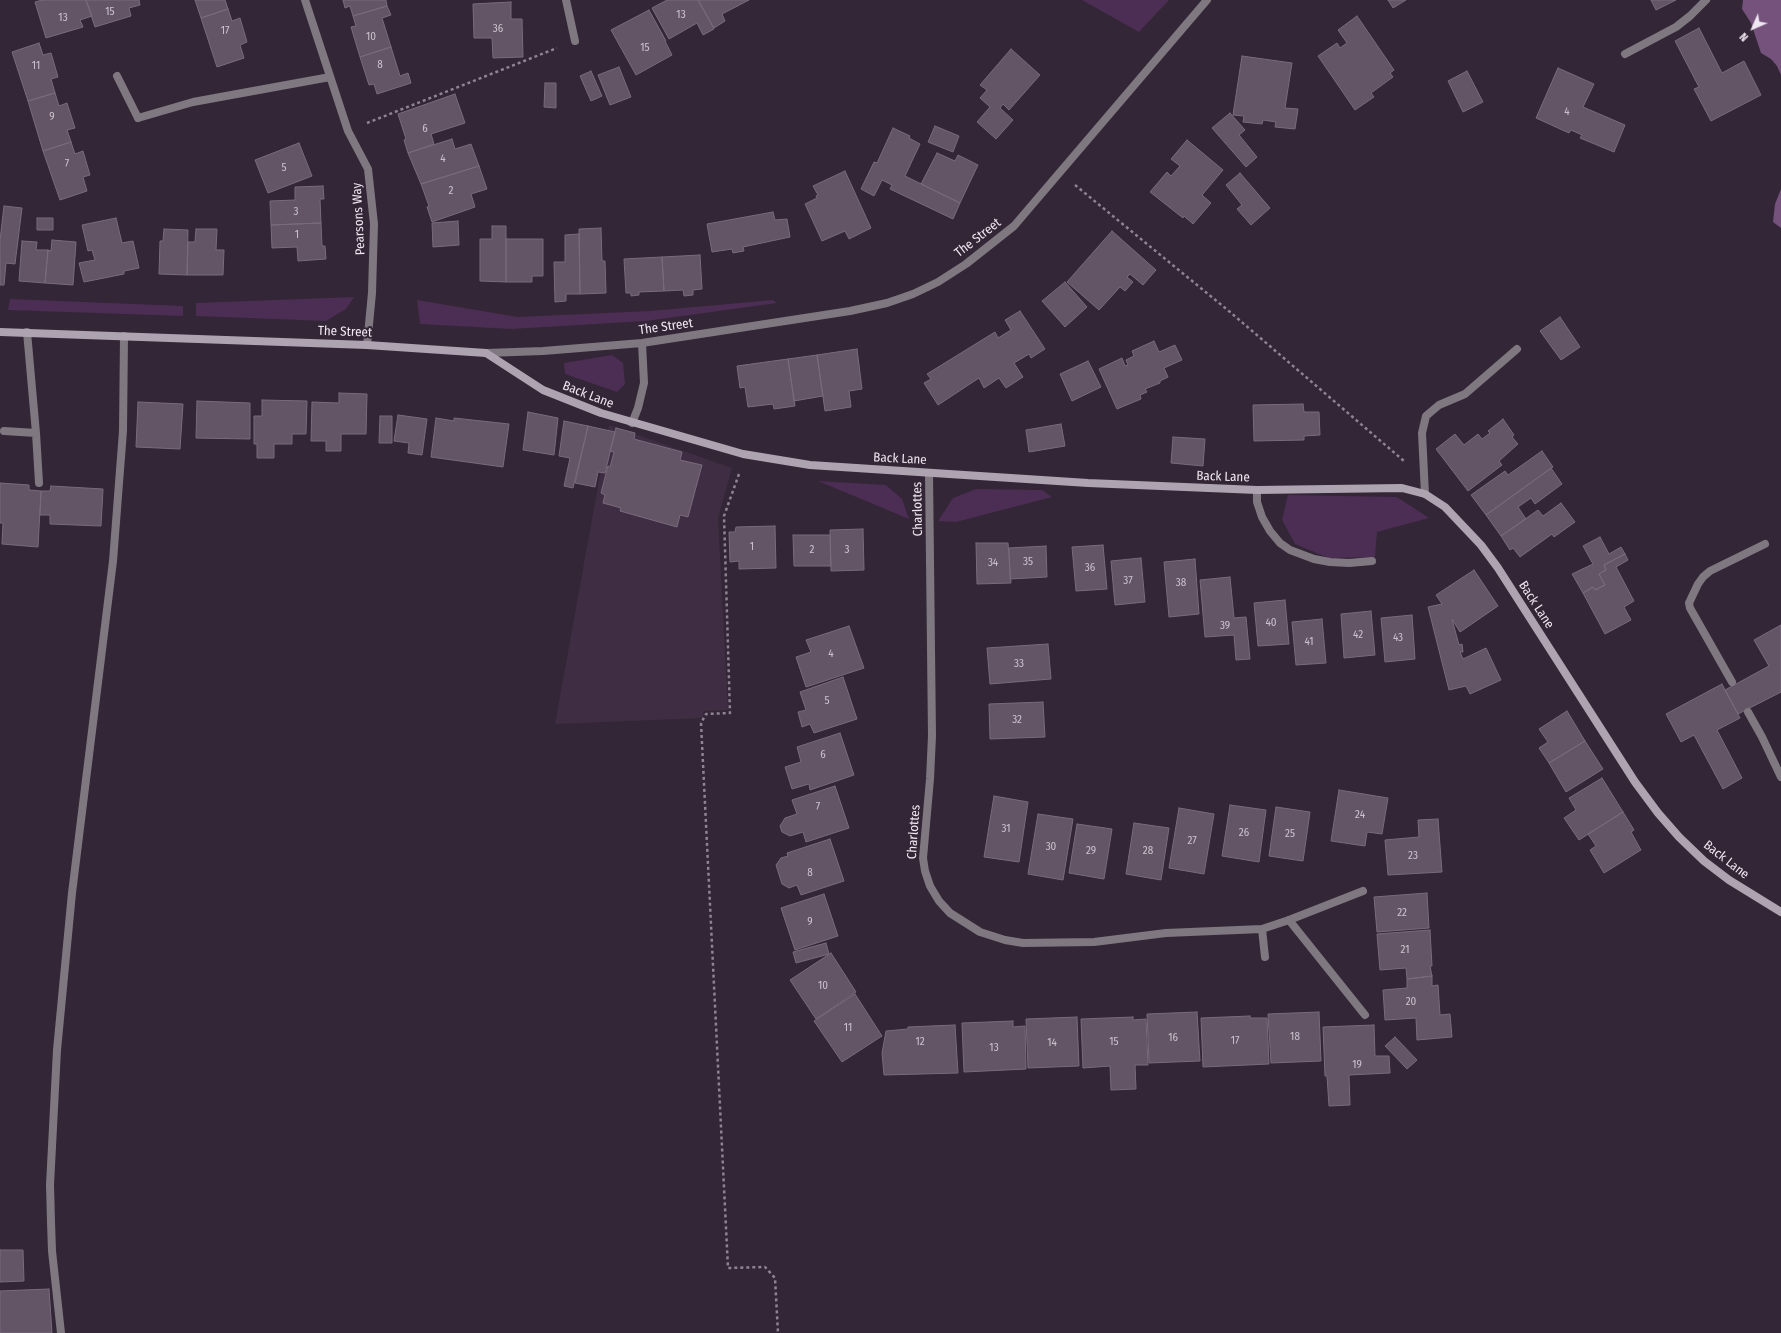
<!DOCTYPE html>
<html>
<head>
<meta charset="utf-8">
<style>
	body { margin:0 }
	#map { position:relative; width:1781px; height:1333px; overflow:hidden; background:#332636; font-family:"Fira Sans Condensed",sans-serif }
	canvas { display:block }
	.north { position:absolute; left:1733px; top:8px; width:40px; height:40px; -webkit-text-stroke:3px #332636; paint-order:stroke; rotate:225deg; font-size:11px; font-weight:700; line-height:16px; text-align:center; color:#eee6f0 }
	.north::after { content:''; display:block; margin:auto; width:14px; height:18px; background:#eee6f0; clip-path:polygon(50% 0,100% 100%,50% 72%,0 100%) }
</style>
</head>
<body>
<div id="map">
<canvas width="1781" height="1333"></canvas>
<div class="north">N</div>
</div>
<script>
const ctx = document.querySelector('canvas').getContext('2d');
ctx.lineJoin = 'round';
function paint(path, color) {
  ctx.fillStyle = color;
  ctx.fill(path, 'evenodd');
}
function poly(rows) {
  const path = new Path2D();
  for (const r of rows) {
    path.moveTo(r[0], r[1]);
    for (let i = 2; i < r.length; i += 2) path.lineTo(r[i], r[i + 1]);
  }
  return path;
}
function trace(path, color, width, dash) {
  ctx.strokeStyle = color;
  ctx.lineWidth = width;
  ctx.lineCap = dash ? 'butt' : 'round';
  ctx.setLineDash(dash || []);
  ctx.stroke(path);
}
function label(font, color, halo, rows, align = 'center') {
  ctx.font = font + ' "Fira Sans Condensed",sans-serif';
  ctx.lineWidth = 4;
  ctx.setLineDash([]);
  ctx.textBaseline = 'middle';
  ctx.strokeStyle = halo;
  ctx.fillStyle = color;
  for (const [text, x, y, turn = 0] of rows) {
    ctx.save();
    ctx.translate(x, y);
    ctx.rotate((+turn || 0) * Math.PI / 180);
    ctx.textAlign = isNaN(turn) ? turn : align;
    if (halo) ctx.strokeText(text, 0, 0);
    ctx.fillText(text, 0, 0);
    ctx.restore();
  }
}
const built = poly([
	[609,425,732,468,718,518,728,710,703,711,703,718,555,724]
]);
const green = poly([
	[1082,0,1169,0,1139,32],
	[354,297,346,309,326,321,196,316,196,303],
	[10,299,183,306,183,316,8,310],
	[417,300,518,317,650,311,773,300,777,303,646,321,511,329,420,324],
	[612,355,623,363,625,384,617,392,565,374,564,363],
	[818,481,886,485,902,499,909,519],
	[976,489,1042,490,1052,497,956,522,938,521,953,498],
	[1288,495,1397,497,1429,518,1377,532,1375,557,1329,558,1295,544,1282,520]
]);
const forest = poly([
	[1743,0,1781,0,1781,75,1777,66,1771,59,1761,53,1751,23,1742,9],
	[1781,189,1781,228,1773,222,1775,204]
]);
const building = poly([
	[42,0,86,0,92,16,80,20,83,27,46,38,35,2,42,0],
	[86,0,139,0,140,5,129,8,131,16,95,27,86,0],
	[195,0,225,0,228,9,201,18,195,0],
	[343,0,386,0,387,6,353,16,350,6,345,8,343,0],
	[667,0,698,0,714,29,703,35,697,23,669,39,652,8,667,0],
	[698,0,749,0,722,14,725,21,714,28,698,0],
	[1388,0,1406,0,1393,8,1388,0],
	[1651,0,1676,0,1656,10,1651,0],
	[511,2,511,19,522,19,523,57,493,58,492,38,474,38,473,4,511,2],
	[387,6,391,15,382,18,391,47,360,57,351,27,356,26,353,16,387,6],
	[228,9,232,21,240,18,247,42,240,45,244,58,217,67,201,18,228,9],
	[649,10,666,41,665,41,672,55,636,75,611,30,649,10],
	[1357,16,1394,70,1390,73,1393,77,1371,93,1374,97,1355,110,1318,56,1337,43,1340,48,1347,43,1338,30,1357,16],
	[1699,28,1722,73,1744,61,1761,95,1711,121,1694,89,1699,87,1675,41,1699,28],
	[39,43,43,55,51,53,58,77,51,79,55,93,28,101,12,52,39,43],
	[391,47,400,76,408,73,411,83,377,94,374,84,369,85,360,57,391,47],
	[1011,49,1040,75,1009,110,1003,104,1000,108,1013,120,996,139,977,122,990,107,980,98,987,90,980,85,1011,49],
	[1242,56,1292,63,1285,108,1298,109,1295,129,1275,127,1276,122,1263,120,1262,124,1243,122,1244,116,1233,115,1242,56],
	[619,67,631,97,610,105,598,75,619,67],
	[1558,68,1594,84,1583,107,1625,125,1614,152,1580,138,1582,135,1571,130,1569,133,1536,118,1558,68],
	[591,71,602,96,591,101,580,76,591,71],
	[1467,71,1483,102,1463,112,1448,81,1467,71],
	[545,83,556,83,556,108,544,107,545,83],
	[55,93,59,106,67,103,75,128,67,130,71,142,43,151,28,101,55,93],
	[455,94,465,123,431,134,434,144,408,153,404,140,406,139,398,114,455,94],
	[1230,113,1245,130,1239,135,1257,157,1246,167,1212,128,1230,113],
	[935,126,959,136,953,152,928,142,935,126],
	[893,128,910,136,909,138,920,144,905,176,960,203,953,219,890,189,892,185,882,180,874,196,861,189,874,162,877,163,893,128],
	[452,139,455,149,471,144,479,166,421,184,408,153,452,139],
	[1187,140,1223,170,1202,195,1211,203,1193,224,1184,216,1183,218,1150,192,1167,172,1171,176,1180,166,1171,159,1187,140],
	[71,142,75,154,83,151,90,175,83,177,87,191,60,200,43,151,71,142],
	[299,143,312,176,268,193,255,160,299,143],
	[937,153,955,161,958,155,978,165,960,203,921,184,937,153],
	[479,166,487,189,471,194,475,207,432,222,427,207,429,206,421,184,479,166],
	[845,171,871,228,849,239,845,231,822,241,805,204,817,198,816,196,818,195,813,186,845,171],
	[1240,173,1270,208,1251,225,1237,209,1242,205,1226,185,1240,173],
	[323,186,324,199,320,199,321,223,271,225,270,201,295,200,295,187,323,186],
	[4,206,22,208,15,264,6,263,4,285,0,285,0,240,4,206],
	[773,212,775,220,787,219,790,237,743,247,744,251,733,253,732,249,712,252,707,224,773,212],
	[37,218,53,218,53,230,37,230,37,218],
	[116,218,122,243,133,241,139,268,124,271,124,274,84,282,79,263,95,260,92,250,88,251,82,225,116,218],
	[458,221,459,245,433,247,432,223,458,221],
	[321,223,322,246,325,246,326,259,298,261,297,247,272,248,271,225,321,223],
	[492,226,506,226,506,282,480,281,480,239,492,239,492,226],
	[601,228,602,261,605,261,606,293,580,294,579,229,601,228],
	[164,229,188,230,187,275,159,274,160,241,163,241,164,229],
	[196,229,217,229,216,250,224,250,223,275,187,275,188,242,195,242,196,229],
	[1112,231,1156,270,1143,285,1130,274,1127,277,1133,282,1125,291,1120,287,1099,310,1067,282,1112,231],
	[579,234,580,294,566,294,566,301,555,302,554,262,565,262,565,235,579,234],
	[506,239,543,239,543,276,532,276,532,282,506,282,506,239],
	[52,240,76,242,73,285,45,283,48,250,51,251,52,240],
	[22,241,37,242,36,250,48,250,45,283,19,281,22,241],
	[700,255,702,289,693,290,693,295,684,296,683,290,664,291,662,257,700,255],
	[662,257,664,291,639,292,639,295,631,296,631,293,626,293,624,259,662,257],
	[1065,282,1087,307,1065,327,1042,301,1065,282],
	[1020,311,1045,349,1031,358,1029,354,1014,363,1023,377,1006,388,999,378,984,388,979,378,938,405,924,383,931,379,927,374,995,332,998,338,1011,330,1005,320,1020,311],
	[1560,317,1580,347,1561,360,1540,331,1560,317],
	[1154,341,1159,352,1175,345,1182,360,1164,368,1168,377,1160,381,1160,383,1145,389,1147,392,1140,395,1141,399,1117,409,1099,369,1122,358,1125,366,1128,365,1126,360,1134,356,1132,351,1154,341],
	[857,349,862,389,849,391,851,407,825,411,817,355,857,349],
	[817,355,823,396,794,401,788,359,817,355],
	[788,359,795,406,774,409,773,404,748,407,745,387,740,388,737,366,788,359],
	[1088,361,1101,387,1072,401,1060,374,1088,361],
	[339,393,367,394,366,434,341,434,341,451,326,451,326,441,311,441,312,402,339,403,339,393],
	[262,400,307,401,306,434,292,434,292,444,274,444,274,458,257,458,257,444,254,444,254,416,262,416,262,400],
	[197,401,250,403,250,439,196,438,197,401],
	[138,402,183,404,180,449,136,447,138,402],
	[1303,404,1304,412,1319,412,1320,435,1304,436,1304,440,1254,441,1253,405,1303,404],
	[528,412,558,418,554,455,523,450,528,412],
	[398,415,427,419,422,455,408,453,409,443,394,441,398,415],
	[380,416,392,416,392,443,379,443,380,416],
	[436,418,454,421,454,418,509,424,503,467,431,457,436,418],
	[1503,419,1514,435,1512,437,1518,444,1499,461,1502,465,1468,491,1436,449,1455,434,1464,445,1478,434,1482,439,1490,433,1488,431,1503,419],
	[564,421,588,426,573,488,564,486,570,458,559,456,564,421],
	[1061,424,1065,446,1029,452,1026,430,1061,424],
	[588,426,615,432,605,473,598,472,595,487,575,483,588,426],
	[616,428,635,433,634,439,682,452,680,460,702,465,688,517,680,515,677,527,620,511,621,508,603,503,605,495,601,493,608,466,610,467,614,452,610,451,616,428],
	[1173,437,1205,439,1203,466,1171,463,1173,437],
	[1542,451,1553,467,1486,515,1471,495,1505,471,1508,475,1542,451],
	[1551,468,1562,484,1535,504,1531,498,1518,507,1526,519,1501,536,1486,515,1551,468],
	[0,483,29,485,29,490,41,491,38,547,2,544,3,523,0,523,0,483],
	[51,486,103,489,101,526,50,524,50,515,40,515,41,491,50,491,51,486],
	[1561,503,1575,522,1554,537,1552,534,1520,557,1513,548,1510,550,1501,536,1538,510,1543,516,1561,503],
	[775,526,776,568,739,569,739,561,730,562,729,532,735,532,736,527,775,526],
	[863,529,864,570,831,571,830,530,863,529],
	[793,535,830,535,831,566,794,566,793,535],
	[1600,537,1609,554,1621,547,1625,554,1604,565,1606,570,1599,574,1605,585,1595,590,1593,587,1583,593,1572,574,1593,564,1583,546,1600,537],
	[976,543,1008,543,1011,583,977,584,976,543],
	[1103,545,1107,589,1076,591,1072,547,1103,545],
	[1046,546,1047,577,1010,579,1009,548,1046,546],
	[1625,554,1628,560,1616,567,1634,601,1624,607,1631,620,1605,634,1583,593,1593,587,1595,590,1605,585,1599,574,1606,570,1604,565,1625,554],
	[1141,558,1145,602,1115,605,1111,561,1141,558],
	[1195,559,1199,614,1169,617,1164,562,1195,559],
	[1474,570,1498,606,1460,632,1452,619,1459,645,1462,644,1463,652,1460,652,1463,659,1486,648,1501,680,1470,694,1466,686,1449,690,1428,607,1442,604,1436,595,1474,570],
	[1230,577,1234,618,1246,617,1250,659,1236,660,1234,635,1205,637,1200,580,1230,577],
	[1285,600,1289,644,1258,646,1254,603,1285,600],
	[1371,611,1375,655,1344,658,1341,614,1371,611],
	[1412,615,1415,659,1385,662,1381,618,1412,615],
	[1322,619,1326,663,1296,665,1292,622,1322,619],
	[1781,625,1781,692,1738,714,1725,690,1769,666,1754,640,1781,625],
	[849,626,864,668,806,687,796,657,811,652,806,640,849,626],
	[1048,644,1051,679,990,684,987,648,1048,644],
	[843,677,857,719,814,733,810,724,802,727,798,712,806,710,800,692,843,677],
	[1722,684,1740,718,1717,730,1742,778,1723,789,1694,735,1681,742,1666,714,1722,684],
	[1043,702,1045,737,990,739,989,704,1043,702],
	[1567,711,1585,741,1549,763,1539,748,1548,742,1539,729,1567,711],
	[840,733,854,775,810,790,809,784,792,789,785,767,801,762,797,747,840,733],
	[1585,741,1603,769,1566,792,1549,763,1585,741],
	[1602,778,1623,812,1579,840,1564,818,1576,810,1569,798,1602,778],
	[835,786,849,828,806,842,803,832,790,836,782,832,780,826,785,818,797,814,792,800,835,786],
	[1339,790,1388,798,1382,834,1367,832,1365,846,1331,841,1339,790],
	[994,796,1028,802,1019,862,984,857,994,796],
	[1230,805,1266,810,1259,862,1222,856,1230,805],
	[1276,807,1310,812,1303,861,1269,856,1276,807],
	[1179,808,1214,814,1204,874,1169,868,1179,808],
	[1623,812,1634,830,1631,832,1641,850,1604,873,1590,850,1596,846,1588,834,1623,812],
	[1038,814,1073,819,1063,880,1028,874,1038,814],
	[1438,819,1442,872,1388,875,1385,840,1419,837,1418,820,1438,819],
	[1134,823,1169,828,1161,880,1126,874,1134,823],
	[1077,824,1112,829,1104,879,1069,873,1077,824],
	[830,839,844,881,801,895,797,885,789,888,782,884,776,865,781,858,788,856,787,853,830,839],
	[1427,893,1429,928,1377,932,1374,897,1427,893],
	[824,894,838,936,795,950,781,908,824,894],
	[1430,930,1432,966,1430,966,1432,976,1407,979,1406,968,1380,970,1377,934,1430,930],
	[826,943,829,954,796,963,793,952,826,943],
	[831,953,856,992,816,1019,790,980,831,953],
	[1432,976,1432,986,1438,985,1440,1015,1450,1014,1452,1037,1417,1040,1416,1018,1385,1020,1383,990,1407,988,1407,979,1432,976],
	[855,994,882,1036,842,1062,814,1021,855,994],
	[1197,1012,1200,1061,1149,1063,1147,1014,1197,1012],
	[1319,1012,1321,1061,1271,1063,1268,1014,1319,1012],
	[1250,1016,1250,1018,1267,1018,1269,1064,1203,1067,1201,1018,1250,1016],
	[1077,1017,1079,1066,1028,1068,1026,1019,1077,1017],
	[1133,1017,1133,1020,1146,1019,1148,1065,1135,1065,1136,1089,1111,1090,1110,1066,1083,1068,1081,1019,1133,1017],
	[1013,1021,1013,1027,1025,1026,1026,1069,964,1072,962,1023,1013,1021],
	[955,1025,958,1073,884,1075,882,1053,886,1031,908,1029,908,1027,955,1025],
	[1374,1025,1375,1056,1389,1056,1390,1073,1349,1075,1350,1105,1329,1106,1327,1076,1325,1076,1323,1027,1374,1025],
	[1395,1037,1417,1060,1407,1069,1385,1046,1395,1037],
	[0,1250,23,1250,24,1281,0,1282,0,1250],
	[49,1289,52,1333,0,1333,0,1291,49,1289]
]);
const path = poly([
	[367,123,557,48],
	[1075,185,1230,312,1404,461],
	[739,474,724,516,730,713,706,714,701,723,728,1268,765,1267,775,1278,778,1333]
]);
const lane = poly([
	[117,76,138,118],
	[27,332,36,433,39,483],
	[4,431,36,433],
	[1425,494,1422,433,1426,416,1439,405,1465,394,1517,349],
	[1732,682,1690,608,1689,603,1698,584,1703,577,1710,571,1765,544],
	[1748,712,1762,737,1781,777],
	[1363,891,1289,920,1365,1015],
	[61,1333,52,1251,51,1222,50,1185,57,1050,72,893,113,561,123,431,124,336]
]);
const street = poly([
	[305,0,348,131,368,169,374,224,372,293,367,345],
	[566,0,575,41],
	[1625,54,1676,27,1690,16,1706,0],
	[138,118,193,102,330,77],
	[486,353,543,351,642,343,850,311,887,303,913,294,938,282,966,264,1014,226,1207,0],
	[632,423,638,408,644,383,642,343],
	[929,473,932,736,930,779,923,858,925,871,930,886,939,901,950,913,980,932,1005,940,1023,943,1094,942,1166,933,1262,929,1289,920],
	[1257,490,1257,502,1262,517,1270,531,1280,543,1290,550,1314,559,1330,562,1349,563,1372,561],
	[1262,929,1265,957]
]);
const secondary = poly([
	[0,332,367,345,486,353,543,390,601,413,743,454,810,465,1088,483,1257,490,1402,488,1425,494,1445,507,1481,545,1498,568,1635,782,1658,813,1679,837,1704,861,1729,880,1781,912]
]);
const numberNames = [
	["15",110,12],
	["13",681,15],
	["13",63,18],
	["36",498,29],
	["17",225,31],
	["10",371,37],
	["15",645,48],
	["8",380,65],
	["11",36,66],
	["4",1567,112],
	["9",52,117],
	["6",425,129],
	["4",443,159],
	["7",67,164],
	["5",284,168],
	["2",451,191],
	["3",296,212],
	["1",297,235],
	["1",752,547],
	["2",812,550],
	["3",847,550],
	["35",1028,562],
	["34",993,563],
	["36",1090,568],
	["37",1128,581],
	["38",1181,583],
	["40",1271,623],
	["39",1225,626],
	["42",1358,635],
	["43",1398,638],
	["41",1309,642],
	["4",831,654],
	["33",1019,664],
	["5",827,701],
	["32",1017,720],
	["6",823,755],
	["7",818,807],
	["24",1360,815],
	["31",1006,829],
	["26",1244,833],
	["25",1290,834],
	["27",1192,841],
	["30",1051,847],
	["29",1091,851],
	["28",1148,851],
	["23",1413,856],
	["8",810,873],
	["22",1402,913],
	["9",810,922],
	["21",1405,950],
	["10",823,986],
	["20",1411,1002],
	["11",848,1028],
	["18",1295,1037],
	["16",1173,1038],
	["17",1235,1041],
	["12",920,1042],
	["15",1114,1042],
	["14",1052,1043],
	["13",994,1048],
	["19",1357,1065]
];
const streetNames = [
	["Pearsons Way",359,219,-93],
	["The Street",978,238,-38],
	["The Street",666,327,-8],
	["The Street",345,332,2],
	["Back Lane",588,395,21],
	["Back Lane",900,459,3],
	["Back Lane",1223,477,2],
	["Charlottes",918,509,-91],
	["Back Lane",1536,605,57],
	["Charlottes",914,832,-86],
	["Back Lane",1726,860,38]
];
paint(built, '#3f2e43');
paint(green, '#4c2d54');
paint(forest, '#74527c');
paint(building, '#635566');
trace(building, '#796b7d', 1);
trace(path, '#8f8491', 2.5, [3, 3]);
trace(lane, '#7f7880', 8);
trace(street, '#7f7880', 8);
trace(secondary, '#aea4b1', 8);
label('11px', '#cbc2ce', null, numberNames);
label('13px', '#eee6f0', '#332636', streetNames);
</script>
</body>
</html>
